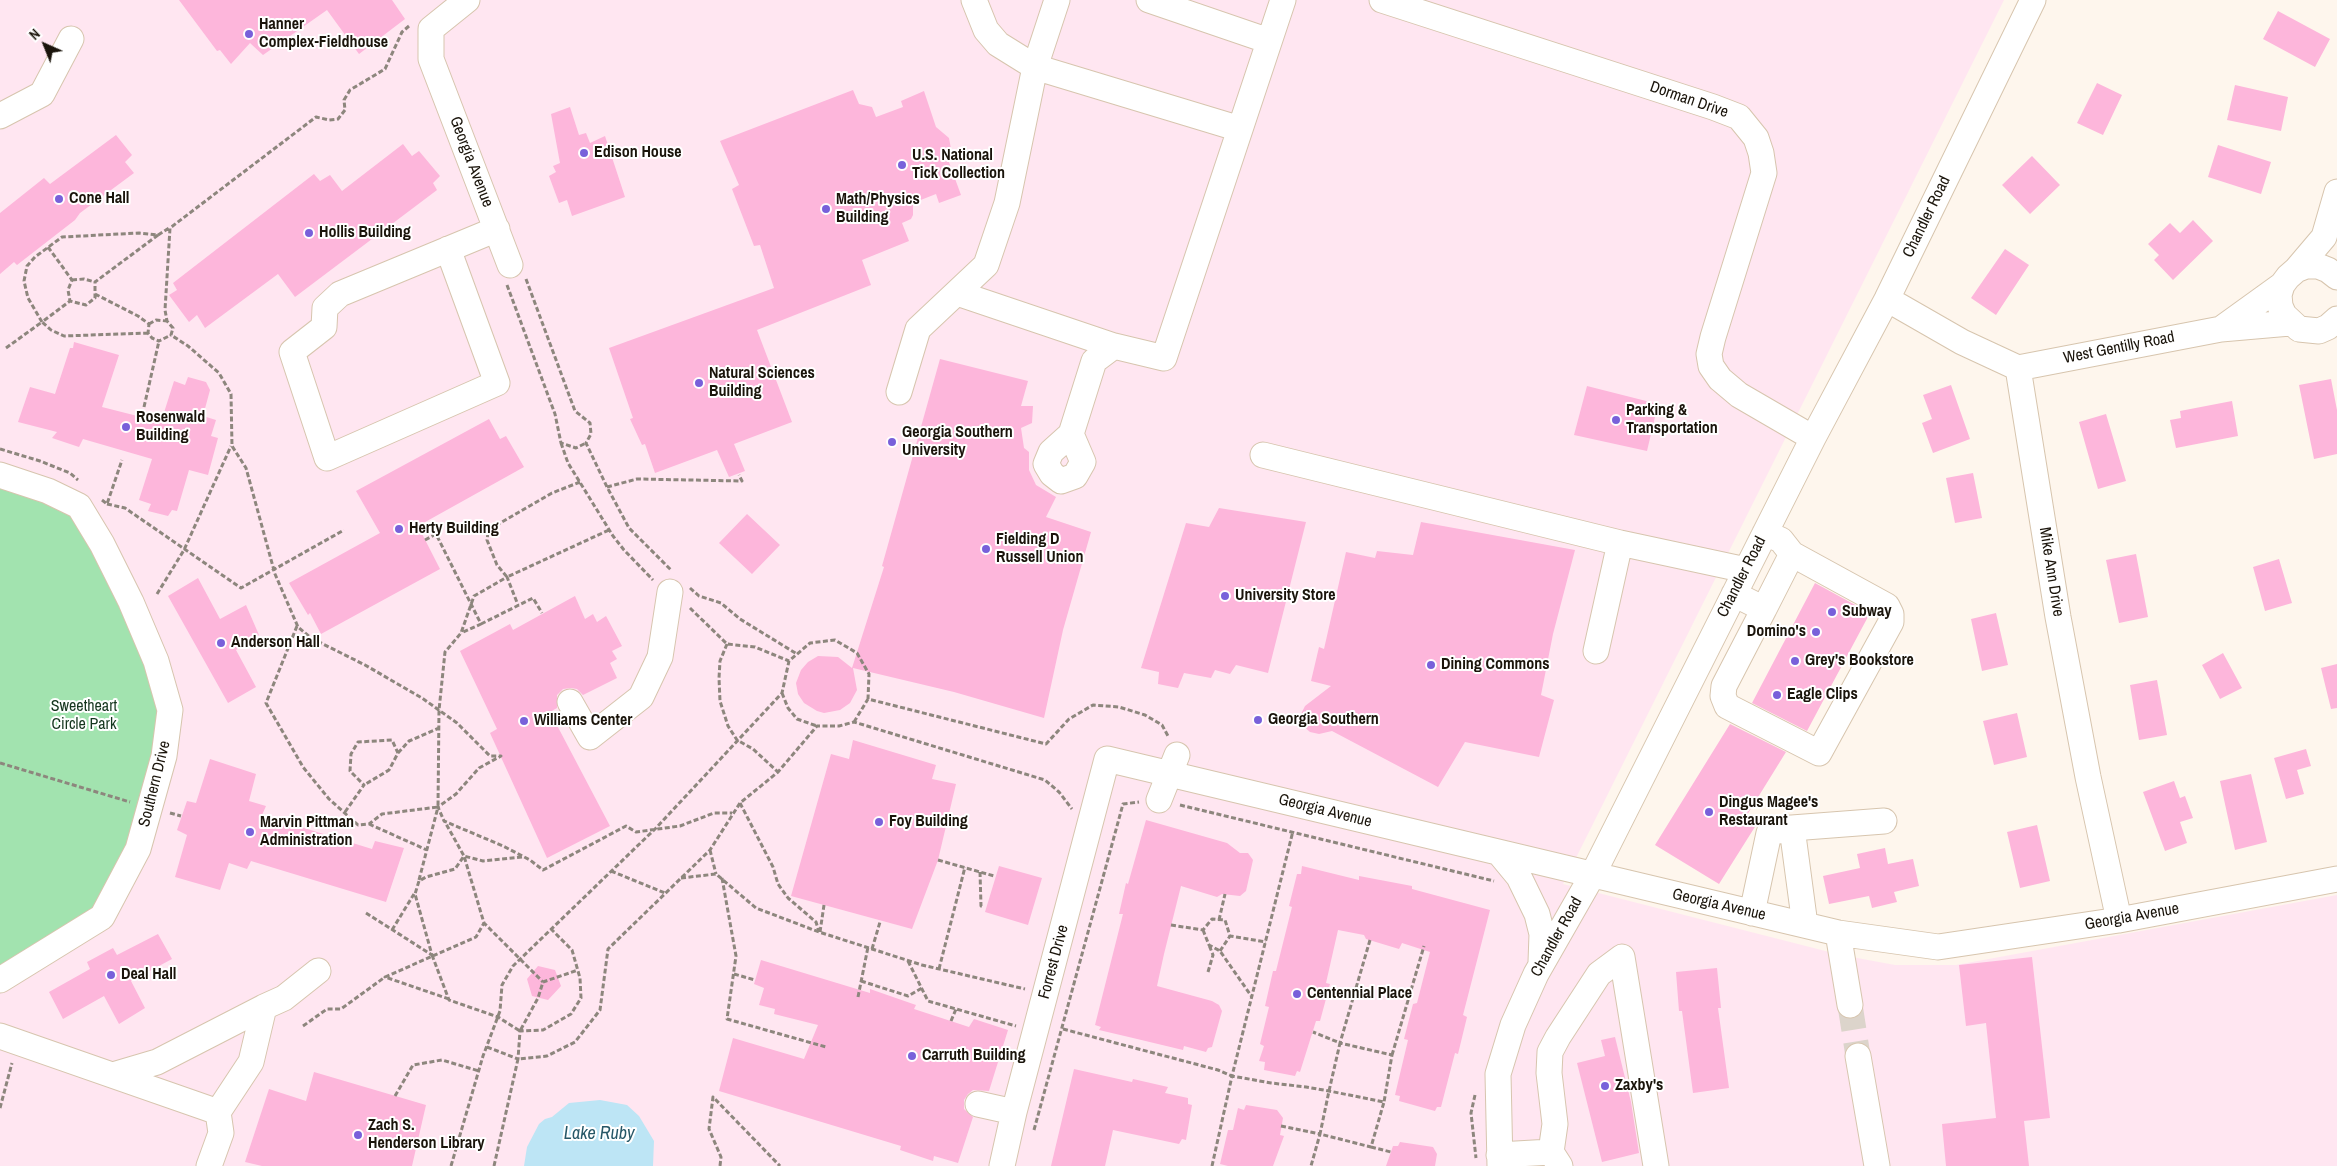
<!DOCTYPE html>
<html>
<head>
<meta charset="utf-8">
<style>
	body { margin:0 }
	#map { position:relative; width:2337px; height:1166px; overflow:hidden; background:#fef6ed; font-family:"Archivo Narrow",sans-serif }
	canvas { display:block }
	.north { position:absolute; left:20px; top:20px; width:50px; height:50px; -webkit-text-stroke:4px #fff; paint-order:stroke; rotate:316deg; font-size:14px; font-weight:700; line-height:20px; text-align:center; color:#1a140b }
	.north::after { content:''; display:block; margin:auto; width:18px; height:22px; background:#1a140b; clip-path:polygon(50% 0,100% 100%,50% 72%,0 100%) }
</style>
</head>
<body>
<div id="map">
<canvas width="2337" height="1166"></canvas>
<div class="north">N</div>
</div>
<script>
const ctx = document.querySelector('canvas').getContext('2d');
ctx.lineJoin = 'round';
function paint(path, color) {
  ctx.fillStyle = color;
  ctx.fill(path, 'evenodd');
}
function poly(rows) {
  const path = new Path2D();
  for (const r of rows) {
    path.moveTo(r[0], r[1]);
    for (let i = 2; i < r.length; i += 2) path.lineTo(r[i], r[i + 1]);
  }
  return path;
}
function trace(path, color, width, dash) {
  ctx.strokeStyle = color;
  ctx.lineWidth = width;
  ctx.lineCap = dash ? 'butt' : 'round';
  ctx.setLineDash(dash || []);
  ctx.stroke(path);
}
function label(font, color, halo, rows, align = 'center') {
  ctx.font = font + ' "Archivo Narrow",sans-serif';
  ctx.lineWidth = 4;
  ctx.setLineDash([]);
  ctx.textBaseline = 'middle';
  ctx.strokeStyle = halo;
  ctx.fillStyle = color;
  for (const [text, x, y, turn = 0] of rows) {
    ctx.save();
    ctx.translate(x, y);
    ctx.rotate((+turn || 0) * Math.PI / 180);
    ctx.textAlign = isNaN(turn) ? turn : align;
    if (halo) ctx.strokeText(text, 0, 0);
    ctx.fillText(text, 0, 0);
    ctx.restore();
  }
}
const education = poly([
	[0,0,2004,0,1563,884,1841,955,1895,965,1956,965,2337,895,2337,1166,0,1166]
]);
const green = poly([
	[0,475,79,506,156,661,164,756,102,917,0,980]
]);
const water = poly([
	[600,1100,627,1105,639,1116,654,1141,653,1166,524,1166,527,1147,539,1124,545,1119,552,1117,569,1103]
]);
const building = poly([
	[179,0,392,0,405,19,359,54,327,10,263,55,250,43,231,64,220,50,217,51],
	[2278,11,2330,39,2315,67,2263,39],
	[2097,83,2122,95,2103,135,2077,123],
	[2235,85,2288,97,2281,131,2227,120],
	[853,90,859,104,872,107,876,117,903,107,901,101,924,91,936,127,949,138,951,149,946,154,961,195,939,203,936,194,913,203,913,215,911,219,902,223,909,241,862,260,871,285,757,330,792,422,734,444,745,471,729,477,717,450,655,473,645,444,642,445,630,419,633,418,609,348,774,288,760,245,754,246,732,189,739,185,720,141],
	[570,107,579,135,586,133,590,143,605,136,625,197,572,216,567,200,559,203,549,176,556,172,553,166,560,163,551,114],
	[116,135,132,155,125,162,134,173,80,213,75,220,17,265,14,262,0,274,0,213,44,178,50,184],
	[403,144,412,156,419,151,440,176,433,183,437,190,295,297,278,274,205,328,197,315,189,322,169,295,177,290,173,283,314,174,320,181,330,175,342,191],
	[2218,145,2271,162,2261,194,2208,177],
	[2032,156,2060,185,2030,214,2002,185],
	[2193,220,2213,241,2173,280,2154,260,2159,255,2148,244,2170,223,2180,233],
	[2005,249,2029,265,1996,315,1971,298],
	[74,342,119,355,102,407,161,422,174,381,185,385,188,377,206,382,210,390,203,416,216,420,211,436,218,438,208,475,189,470,177,511,172,510,168,516,148,511,151,504,139,500,152,459,83,439,79,447,52,438,57,432,18,422,30,387,55,394,70,348,73,348],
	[940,359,1028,381,1021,406,1033,406,1032,423,1021,428,1024,448,1029,452,1029,470,1036,485,1056,497,1046,517,1091,532,1063,630,1044,718,954,692,853,668,857,690,850,703,840,710,824,713,817,711,804,703,798,694,796,683,801,670,808,662,818,656,838,657,852,668,884,567,882,566],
	[2331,379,2337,410,2337,454,2314,459,2299,385],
	[1951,385,1970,439,1933,453,1922,423,1932,419,1923,395],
	[1587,386,1658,404,1647,451,1574,435],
	[2232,401,2238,436,2176,448,2170,420,2181,418,2180,411],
	[2106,414,2126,481,2098,489,2079,422],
	[489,419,500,439,506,436,524,467,418,526,440,569,321,634,310,613,308,615,289,583,380,533,356,491],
	[1973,473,1982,518,1955,523,1946,478],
	[1219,508,1306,522,1268,673,1236,665,1230,674,1215,670,1211,678,1184,673,1178,688,1158,684,1159,672,1141,668,1186,523,1209,527],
	[747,514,780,545,752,574,719,543],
	[1421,522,1575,550,1553,634,1541,695,1554,700,1539,757,1465,742,1438,787,1332,731,1319,734,1310,732,1301,724,1300,716,1305,706,1331,686,1311,681,1319,647,1324,649,1346,552,1375,558,1377,551,1413,555],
	[2136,554,2148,617,2119,623,2106,560],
	[2279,559,2292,603,2265,611,2253,567],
	[198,578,220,619,246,605,259,635,236,650,256,687,228,703,168,596],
	[1815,583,1870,613,1807,731,1752,703],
	[575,596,585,619,593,614,597,622,606,616,622,646,612,651,617,659,610,663,617,678,583,695,577,689,571,688,563,689,557,695,557,708,550,712,610,826,547,858,490,733,497,729,460,651,510,624,513,630],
	[1996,613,2008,665,1982,671,1971,619],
	[2223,653,2242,688,2220,699,2202,665],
	[2337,664,2337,708,2331,709,2321,668],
	[2157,680,2167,735,2139,740,2130,685],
	[2017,713,2027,757,1994,765,1983,721],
	[1730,724,1786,752,1747,815,1758,822,1719,884,1655,845],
	[853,740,936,765,932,779,956,784,938,860,912,929,791,896,831,754,849,759],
	[2306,749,2311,766,2297,770,2304,794,2286,799,2274,758],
	[210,759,256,774,249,801,266,806,262,815,372,849,375,841,404,848,386,902,251,861,247,869,229,863,220,890,175,877,187,835,177,830,187,801,196,803],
	[2251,774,2267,842,2235,850,2220,781],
	[2174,781,2180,798,2185,796,2193,818,2180,822,2187,843,2165,851,2143,792],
	[1146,820,1227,843,1240,853,1248,853,1253,860,1246,891,1240,896,1222,894,1217,897,1181,886,1164,954,1157,986,1212,1001,1219,1005,1222,1011,1212,1047,1208,1048,1206,1052,1184,1046,1183,1050,1133,1038,1099,1030,1101,1027,1095,1025,1123,914,1119,914,1126,883,1128,884],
	[2037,825,2050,881,2020,888,2007,832],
	[1885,848,1888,864,1913,859,1919,886,1894,892,1897,902,1872,908,1869,896,1829,904,1823,876,1860,868,1857,854],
	[999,866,1042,878,1028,925,985,912],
	[1302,866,1359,880,1359,876,1412,886,1412,889,1490,910,1463,1015,1467,1017,1458,1054,1455,1053,1441,1107,1437,1107,1435,1111,1399,1101,1400,1096,1395,1095,1408,1040,1404,1039,1413,1004,1417,1003,1430,952,1402,943,1399,949,1366,939,1364,935,1338,930,1326,983,1330,984,1320,1021,1316,1021,1300,1072,1297,1071,1295,1076,1264,1070,1265,1062,1259,1061,1264,1046,1260,1044,1269,1007,1265,1006,1273,971,1276,971,1292,907,1289,906,1297,874,1301,874],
	[158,934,172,959,131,981,145,1008,119,1024,104,996,63,1019,49,992,90,969,87,962,113,948,117,955],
	[2032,957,2050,1118,2024,1121,2029,1166,1946,1166,1942,1124,1996,1118,1986,1023,1966,1026,1959,965],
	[761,960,870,993,870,989,916,1005,914,1009,969,1027,974,1019,1008,1030,989,1091,973,1090,968,1094,964,1100,964,1109,973,1117,958,1163,934,1156,933,1161,900,1150,901,1146,719,1091,733,1038,804,1059,818,1025,774,1014,775,1009,759,1005,764,988,754,984],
	[538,966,555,970,561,986,548,1000,532,996,527,979],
	[1717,968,1721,1008,1718,1008,1729,1088,1693,1093,1682,1011,1679,1011,1676,972],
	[1615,1037,1631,1102,1639,1153,1602,1162,1577,1063,1605,1056,1601,1040],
	[1074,1069,1132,1082,1133,1079,1168,1087,1165,1093,1188,1098,1188,1104,1192,1105,1186,1140,1182,1139,1179,1144,1113,1130,1105,1166,1051,1166],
	[314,1072,426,1105,412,1166,262,1166,245,1162,269,1089,306,1101],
	[1246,1105,1277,1110,1283,1118,1280,1135,1284,1136,1273,1166,1228,1166,1220,1164,1228,1130,1233,1130,1238,1108,1244,1110],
	[1400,1142,1433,1147,1437,1154,1435,1166,1386,1166,1393,1146,1398,1146]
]);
const minorTunnel = poly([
	[1850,1005,1858,1056]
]);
const path = poly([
	[409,26,402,32,385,69,350,90,344,100,345,110,338,119,329,120,316,117,170,228,165,310,167,321,173,328,171,335,188,346,219,373,231,394,232,446,246,468,275,574,298,627,311,638,365,665,422,698,457,723,490,756,501,756,479,768,456,794,438,807,444,821,503,846,530,860,543,870,626,826,636,832,680,826,714,813,732,813],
	[158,235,95,282,95,298,86,305,70,301,42,322,28,298,24,281,27,266,35,257,62,237,139,233,158,235,169,228],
	[48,247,72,280,68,290,70,301],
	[526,279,575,411,590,423,591,434,586,443,607,487,629,528,671,570],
	[72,280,84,279,95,282],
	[507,285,555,414,561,443,576,448,586,443],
	[95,294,138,316,149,324,148,333,152,338,159,341,171,335],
	[149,324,156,320,167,321],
	[6,348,42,322,51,330,64,336,148,333],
	[144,407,159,341],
	[561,443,568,463,613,536,624,550,653,580],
	[0,449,40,461,70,473,78,480],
	[580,482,552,493,495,526,488,533,487,540,497,565,507,577,609,530],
	[607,487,637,479,742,481,739,475],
	[102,500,107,504,122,460],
	[107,504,125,508,241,588,344,530],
	[425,540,436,534,481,624,461,633],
	[690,588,699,596,721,603,740,619,797,654],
	[157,594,184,550,231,446],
	[690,608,727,644,755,647,789,661],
	[481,624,533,598,542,613],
	[297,626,266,703,303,767,329,799,358,825,369,824,382,814,438,807,439,710,445,652,461,633,474,596,507,577,518,605],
	[727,644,720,661,719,678,720,701,728,726,737,740,753,749,778,772],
	[782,693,788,708,797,719,817,726],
	[854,722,868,699],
	[398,753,409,741,439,728],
	[0,763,130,802],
	[740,803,773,867,778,884,788,898,816,922,819,932],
	[1180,805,1494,881],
	[345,812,364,785,350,771,351,754,358,742,392,740,398,753,389,770,364,785],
	[170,813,181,816],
	[369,824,427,850],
	[710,850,716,874],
	[522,857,483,861,464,856,484,923,543,982],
	[938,860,994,876],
	[611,871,665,893],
	[980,872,981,906,984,907],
	[681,878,716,874,756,908,819,932,922,965,1025,989],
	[722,878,736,956,727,1019,826,1047],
	[419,880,438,807],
	[366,913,432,955,415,894,419,881,426,877,455,869,464,856,445,822],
	[1219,920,1225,894],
	[1171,925,1203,930,1212,919,1225,920,1230,936,1266,942],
	[392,930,414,894],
	[1203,930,1209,945,1220,951,1252,997],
	[820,932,824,905],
	[1370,940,1340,1043,1392,1055,1384,1102],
	[872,949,880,922],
	[1220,951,1230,936],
	[432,955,449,1000,498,1017,520,1031,538,998,543,982,578,970],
	[908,961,928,1001,1016,1026],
	[939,969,965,867],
	[1208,972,1213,955,1209,945],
	[734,974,755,980],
	[861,981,908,996,922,988],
	[858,997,868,947],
	[449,999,385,977,476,937,484,923],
	[951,1021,956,1009],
	[303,1026,327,1009,341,1009,385,977],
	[1063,1029,1218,1070,1232,1076,1293,831],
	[487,1047,518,1059,520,1031,543,1030,571,1014,581,998,580,978,572,950,551,929],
	[1392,1055,1424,946],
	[1475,1095,1471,1113,1476,1158],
	[395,1096,413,1065,442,1060,479,1071],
	[0,1108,12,1063],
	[1281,1126,1320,1134,1311,1166],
	[1034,1130,1123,804,1139,802],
	[1371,1147,1391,1152],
	[451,1166,483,1056,500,1011,502,985,513,966,656,828,782,693,789,661,810,643,835,640,857,653,869,674,868,699,1046,744,1069,719,1093,705,1119,707,1145,715,1162,725,1168,736],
	[494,1166,518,1059,547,1056,575,1042,600,1010,608,949,710,850,740,803,778,772,817,726,839,726,854,722,1045,780,1059,792,1072,809],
	[720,1166,721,1157,709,1129,713,1097,780,1166],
	[1212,1166,1232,1076,1271,1083,1306,1087,1329,1091,1384,1102,1371,1147,1320,1134,1329,1091,1340,1043,1313,1032]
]);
const minor = poly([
	[467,0,431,29,431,59,510,265],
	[974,0,986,30,998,44,1035,67,1240,129],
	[1149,0,1269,41],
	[1382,0,1713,107,1739,117,1756,138,1761,153,1764,173,1713,337,1709,354,1711,366,1720,379,1739,395,1813,438],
	[0,116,42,94,71,39],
	[448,249,497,383,327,458,292,352,324,327,325,308,340,294,497,229],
	[2296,270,2324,237,2337,192],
	[2337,277,2328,270,2318,266,2306,266,2296,270,2288,277,2282,285,2279,295,2280,306,2284,315,2299,329,2319,331,2328,327,2337,319],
	[957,293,1114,346,1164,358,1283,0],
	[1887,299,1962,342,2018,368],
	[2221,329,2282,285],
	[2018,368,2058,617,2088,777,2119,920],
	[2018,368,2221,329,2290,323],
	[899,392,918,329,986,265,1007,203,1035,67,1057,0],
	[1071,434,1083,462,1075,476,1061,481,1052,474,1046,464,1051,452,1071,434,1094,361,1114,346],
	[1263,455,1620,543,1746,570],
	[0,475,48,491,79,506,102,544,131,602,156,661,170,710,164,756,138,849,102,917,0,980],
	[1734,594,1764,609,1724,686,1723,696,1727,706,1819,753,1891,622,1891,614,1887,606,1792,554,1781,540,1765,533],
	[1764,609,1792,554],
	[1596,651,1620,543],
	[570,702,590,737,641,697,660,657,670,592],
	[1159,800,1177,755],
	[1792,828,1805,925],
	[1500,854,1519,877,1537,914,1542,934,1541,962],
	[1752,913,1769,833,1792,828,1884,821],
	[1838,933,1850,1005],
	[0,1036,218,1112,221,1133,209,1166],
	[1858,1056,1877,1166],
	[113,1075,157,1062,264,1007],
	[978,1104,1014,1112],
	[218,1112,251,1062,264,1007,284,998,318,971],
	[1499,1155,1551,1152],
	[1002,1166,1014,1112,1107,759,1838,933,1938,947,2119,920,2337,879],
	[1500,1166,1498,1074,1513,1025,1536,974,1592,876,1813,438,1887,299,2033,0],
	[1560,1166,1551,1152,1555,1124,1549,1073,1550,1052,1558,1037,1599,974,1622,957,1656,1166]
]);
const markers = [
	[249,34,5,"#7860da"],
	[584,153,5,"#7860da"],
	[902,165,5,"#7860da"],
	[59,199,5,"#7860da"],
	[826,209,5,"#7860da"],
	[309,233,5,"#7860da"],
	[699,383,5,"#7860da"],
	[1616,420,5,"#7860da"],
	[126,427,5,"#7860da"],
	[892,442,5,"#7860da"],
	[399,529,5,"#7860da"],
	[986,549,5,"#7860da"],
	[1225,596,5,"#7860da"],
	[1832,612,5,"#7860da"],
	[1816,632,5,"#7860da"],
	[221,643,5,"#7860da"],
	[1795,661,5,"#7860da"],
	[1431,665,5,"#7860da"],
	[1777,695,5,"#7860da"],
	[1258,720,5,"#7860da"],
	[524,721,5,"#7860da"],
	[1709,812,5,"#7860da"],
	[879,822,5,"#7860da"],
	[250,832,5,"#7860da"],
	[111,975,5,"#7860da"],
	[1297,994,5,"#7860da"],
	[912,1056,5,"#7860da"],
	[1605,1086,5,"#7860da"],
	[358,1135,5,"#7860da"]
];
const poiNames = [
	["Hanner",259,25],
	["Complex-Fieldhouse",259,43],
	["Edison House",594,153],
	["U.S. National",912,156],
	["Tick Collection",912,174],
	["Cone Hall",69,199],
	["Math/Physics",836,200],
	["Building",836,218],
	["Hollis Building",319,233],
	["Natural Sciences",709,374],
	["Building",709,392],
	["Parking &",1626,411],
	["Transportation",1626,429],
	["Rosenwald",136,418],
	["Building",136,436],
	["Georgia Southern",902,433],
	["University",902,451],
	["Herty Building",409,529],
	["Fielding D",996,540],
	["Russell Union",996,558],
	["University Store",1235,596],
	["Subway",1842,612],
	["Domino's",1806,632,"right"],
	["Anderson Hall",231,643],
	["Grey's Bookstore",1805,661],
	["Dining Commons",1441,665],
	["Eagle Clips",1787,695],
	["Georgia Southern",1268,720],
	["Williams Center",534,721],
	["Dingus Magee's",1719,803],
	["Restaurant",1719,821],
	["Foy Building",889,822],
	["Marvin Pittman",260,823],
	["Administration",260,841],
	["Deal Hall",121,975],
	["Centennial Place",1307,994],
	["Carruth Building",922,1056],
	["Zaxby's",1615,1086],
	["Zach S.",368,1126],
	["Henderson Library",368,1144]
];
const streetNames = [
	["Dorman Drive",1689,100,19],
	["Georgia Avenue",471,162,69],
	["Chandler Road",1927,217,-64],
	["West Gentilly Road",2119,348,-11],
	["Mike Ann Drive",2051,572,81],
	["Chandler Road",1742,577,-63],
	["Southern Drive",155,784,-76],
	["Georgia Avenue",1325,811,14],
	["Georgia Avenue",1719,905,13],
	["Georgia Avenue",2132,917,-10],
	["Chandler Road",1557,937,-61],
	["Forrest Drive",1054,962,-75]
];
const parkNames = [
	["Sweetheart",84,707],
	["Circle Park",84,725]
];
const waterNames = [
	["Lake Ruby",599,1134]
];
paint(education, '#ffe6f1');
paint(green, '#a2e3af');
paint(water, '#bde5f5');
paint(building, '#fdb6db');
trace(minorTunnel, '#dcd4cb', 25, [25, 12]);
trace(minor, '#d7c5ae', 27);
trace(path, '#8d867d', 3, [5, 2.5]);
trace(minor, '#fff', 25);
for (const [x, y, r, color] of markers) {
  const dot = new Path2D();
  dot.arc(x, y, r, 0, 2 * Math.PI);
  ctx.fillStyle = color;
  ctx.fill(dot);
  trace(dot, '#fff', 2);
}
label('bold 16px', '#1a140b', '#fff', poiNames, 'left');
label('16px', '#1a140b', '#fff', streetNames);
label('16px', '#15361e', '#fff', parkNames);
label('italic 18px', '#265767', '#fff', waterNames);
</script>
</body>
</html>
